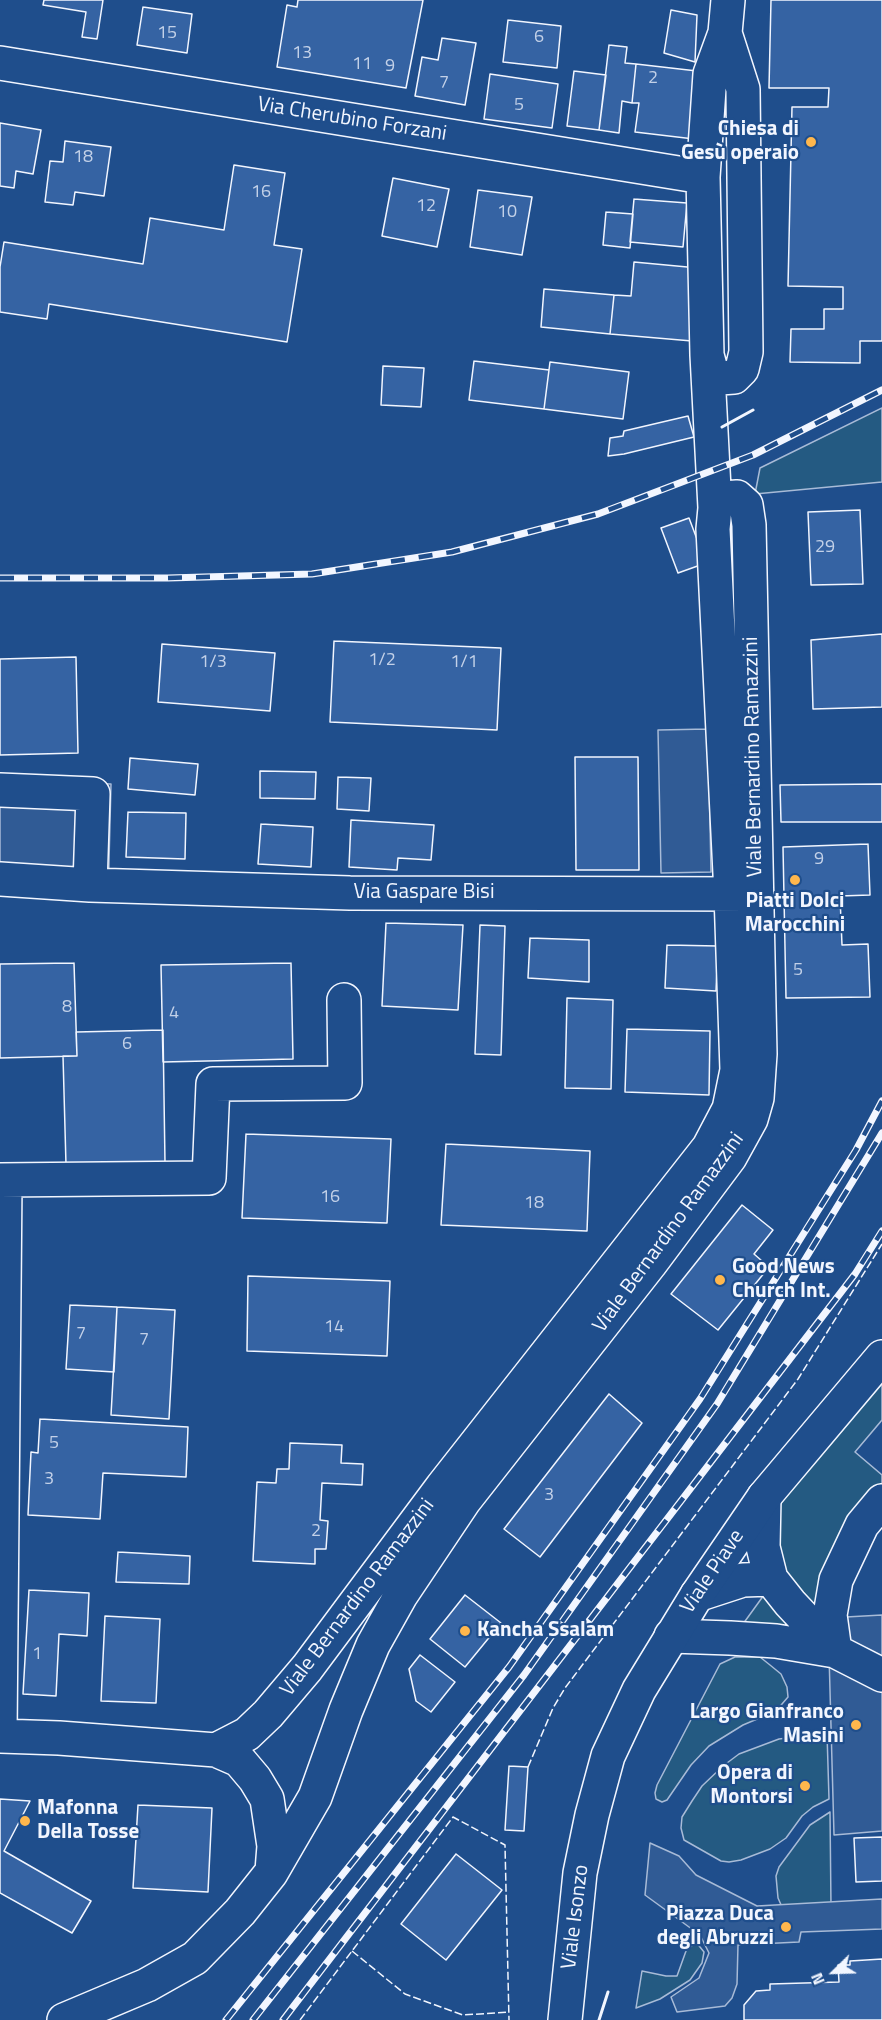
<!DOCTYPE html>
<html>
<head>
<meta charset="utf-8">
<style>
	body { margin:0 }
	#map { position:relative; width:882px; height:2020px; overflow:hidden; background:#1f4e8c; font-family:"Titillium Web",sans-serif }
	canvas { display:block }
	.north { position:absolute; left:804px; top:1942px; width:60px; height:60px; -webkit-text-stroke:4px #1f4e8c; paint-order:stroke; rotate:247deg; font-size:16px; font-weight:700; line-height:24px; text-align:center; color:#f2f6ff }
	.north::after { content:''; display:block; margin:auto; width:21px; height:27px; background:#f2f6ff; clip-path:polygon(50% 0,100% 100%,50% 72%,0 100%) }
</style>
</head>
<body>
<div id="map">
<canvas width="882" height="2020"></canvas>
<div class="north">N</div>
</div>
<script>
const ctx = document.querySelector('canvas').getContext('2d');
ctx.lineJoin = 'round';
function paint(path, color) {
  ctx.fillStyle = color;
  ctx.fill(path, 'evenodd');
}
function poly(rows) {
  const path = new Path2D();
  for (const r of rows) {
    path.moveTo(r[0], r[1]);
    for (let i = 2; i < r.length; i += 2) path.lineTo(r[i], r[i + 1]);
  }
  return path;
}
function trace(path, color, width, dash) {
  ctx.strokeStyle = color;
  ctx.lineWidth = width;
  ctx.lineCap = dash ? 'butt' : 'round';
  ctx.setLineDash(dash || []);
  ctx.stroke(path);
}
function label(font, color, halo, rows, align = 'center') {
  ctx.font = font + ' "Titillium Web",sans-serif';
  ctx.lineWidth = 4.5;
  ctx.setLineDash([]);
  ctx.textBaseline = 'middle';
  ctx.strokeStyle = halo;
  ctx.fillStyle = color;
  for (const [text, x, y, turn = 0] of rows) {
    ctx.save();
    ctx.translate(x, y);
    ctx.rotate((+turn || 0) * Math.PI / 180);
    ctx.textAlign = isNaN(turn) ? turn : align;
    if (halo) ctx.strokeText(text, 0, 0);
    ctx.fillText(text, 0, 0);
    ctx.restore();
  }
}
const green = poly([
	[882,408,882,482,755,494,760,468,882,408],
	[882,1377,882,1420,855,1452,882,1475,882,1497,827,1624,780,1580,776,1501,882,1377],
	[769,1588,808,1631,743,1624,769,1588],
	[735,1657,760,1657,770,1665,781,1674,787,1687,788,1697,776,1711,743,1725,709,1746,691,1765,667,1800,662,1802,656,1799,655,1793,657,1785,720,1664,735,1657],
	[827,1733,829,1799,813,1807,802,1816,786,1838,770,1849,741,1860,729,1862,721,1861,684,1840,681,1828,682,1817,692,1801,702,1786,723,1766,739,1754,779,1739,827,1733],
	[830,1812,831,1907,782,1907,778,1898,776,1876,779,1867,810,1825,830,1812],
	[696,1942,704,1952,702,1963,690,1980,660,1999,636,2008,642,1971,666,1976,677,1976,686,1951,696,1942]
]);
const parking = poly([
	[708,729,711,872,661,873,658,730,708,729],
	[0,780,111,784,108,900,0,896,0,780],
	[882,1615,882,1831,834,1835,828,1618,882,1615],
	[650,1843,679,1856,696,1875,757,1906,882,1899,882,1929,801,1932,799,1942,738,1945,737,1984,732,1998,725,2006,677,2012,671,1997,699,1978,709,1953,700,1935,645,1895,650,1843]
]);
const building = poly([
	[44,0,103,0,97,39,82,37,86,12,43,5,44,0],
	[298,0,423,0,406,88,277,67,287,5,297,7,298,0],
	[771,0,882,0,882,341,860,341,860,363,790,362,791,329,824,329,824,309,843,309,843,287,788,286,792,107,828,107,829,88,769,88,771,0],
	[143,7,192,14,187,53,137,45,143,7],
	[671,10,697,15,695,62,664,53,671,10],
	[508,20,561,26,557,68,503,62,508,20],
	[442,38,476,43,465,105,415,96,422,57,438,60,442,38],
	[609,45,627,47,625,63,636,64,632,103,622,101,619,133,599,130,609,45],
	[636,64,697,71,694,139,635,132,639,103,632,103,636,64],
	[574,71,606,75,599,130,567,126,574,71],
	[490,74,558,84,552,128,484,119,490,74],
	[0,123,41,130,33,174,16,171,14,188,0,186,0,123],
	[65,141,111,147,104,196,75,192,73,205,45,202,50,161,63,162,65,141],
	[234,165,285,173,274,245,302,249,287,342,49,304,47,319,0,312,0,267,4,242,143,264,150,218,224,230,234,165],
	[393,178,449,189,437,247,382,236,393,178],
	[478,190,532,197,522,255,470,247,478,190],
	[634,199,687,203,683,247,630,242,634,199],
	[606,212,633,214,630,248,603,245,606,212],
	[634,262,698,268,692,341,610,334,614,295,631,296,634,262],
	[544,289,614,295,610,334,541,327,544,289],
	[474,361,549,370,544,409,469,400,474,361],
	[550,362,629,372,623,419,544,409,550,362],
	[383,366,424,368,421,407,381,405,383,366],
	[688,416,694,437,624,454,608,456,610,438,623,436,624,431,688,416],
	[860,510,863,584,811,585,808,512,860,510],
	[689,518,706,563,678,573,661,528,689,518],
	[882,634,882,707,813,709,811,640,882,634],
	[334,641,501,648,497,730,330,722,334,641],
	[162,644,275,653,270,711,158,702,162,644],
	[76,657,78,753,0,755,0,659,76,657],
	[575,757,638,757,639,870,576,870,575,757],
	[130,758,198,764,195,795,128,789,130,758],
	[260,771,316,772,315,799,260,798,260,771],
	[338,777,371,778,369,811,337,809,338,777],
	[882,784,882,822,781,822,780,785,882,784],
	[128,812,186,813,185,859,126,857,128,812],
	[351,820,434,825,431,860,398,858,397,870,349,867,351,820],
	[261,824,313,827,311,867,258,864,261,824],
	[868,844,870,895,840,896,842,945,868,944,870,997,786,998,783,847,868,844],
	[386,923,463,925,458,1010,382,1006,386,923],
	[480,925,505,926,501,1055,475,1054,480,925],
	[530,938,589,940,589,982,528,978,530,938],
	[667,945,718,946,716,991,665,988,667,945],
	[74,963,77,1056,0,1058,0,964,74,963],
	[291,963,293,1059,163,1062,161,965,291,963],
	[567,998,613,1000,611,1089,565,1088,567,998],
	[627,1029,710,1031,709,1095,625,1092,627,1029],
	[163,1030,165,1163,66,1165,63,1056,77,1056,76,1032,163,1030],
	[246,1134,391,1139,387,1223,242,1218,246,1134],
	[446,1144,590,1151,587,1231,441,1225,446,1144],
	[742,1205,773,1230,754,1254,769,1267,718,1330,671,1294,742,1205],
	[248,1276,390,1281,387,1356,247,1351,248,1276],
	[70,1305,117,1307,114,1372,66,1369,70,1305],
	[117,1307,175,1310,169,1419,111,1415,117,1307],
	[609,1394,642,1423,540,1557,504,1529,609,1394],
	[40,1419,188,1427,186,1477,103,1473,100,1519,28,1515,31,1452,38,1453,40,1419],
	[290,1443,342,1445,341,1463,363,1464,362,1485,322,1483,320,1520,328,1521,326,1549,315,1549,315,1564,253,1561,257,1482,276,1483,277,1469,289,1469,290,1443],
	[118,1552,190,1556,189,1584,116,1582,118,1552],
	[29,1590,89,1593,87,1636,59,1634,56,1696,23,1694,29,1590],
	[465,1595,501,1623,465,1667,430,1639,465,1595],
	[105,1616,160,1619,156,1703,101,1701,105,1616],
	[420,1655,455,1682,431,1712,416,1701,409,1669,420,1655],
	[509,1766,528,1767,524,1831,505,1830,509,1766],
	[0,1799,30,1801,4,1851,91,1901,72,1933,0,1893,0,1799],
	[138,1805,212,1808,208,1892,133,1888,138,1805],
	[882,1837,882,1881,856,1882,854,1838,882,1837],
	[456,1854,502,1890,446,1960,401,1924,456,1854],
	[882,1959,882,2020,744,2020,744,2005,756,1991,770,1990,770,1984,839,1982,838,1965,850,1965,850,1961,882,1959]
]);
const minor = poly([
	[725,33,728,0],
	[0,63,703,177],
	[707,355,711,370,720,378,734,377,742,369,746,352,743,89,725,33,710,74,703,177,707,355,715,508],
	[0,790,93,794,90,885],
	[0,879,90,885,350,893,752,894],
	[0,1180,209,1178,213,1084,345,1083,344,1000],
	[764,1497,763,1547,771,1579,790,1603,835,1651],
	[697,1595,743,1580,771,1579],
	[671,1636,730,1638,776,1641,835,1651,882,1675],
	[835,1651,830,1615,836,1580,862,1525,882,1501],
	[0,1733,5,1180],
	[0,1736,59,1738,216,1750,239,1760,255,1779,267,1799,274,1846,272,1871],
	[64,2020,147,1985,195,1958,240,1912,271,1873,315,1797,346,1710,373,1645,401,1595,464,1501,650,1264,730,1157,751,1119,757,1098,760,1054,749,525,746,505,737,497,723,498,715,508,713,529,731,894,737,1070,729,1109,709,1147,442,1487,307,1668,268,1714,247,1734,216,1750]
]);
const major = poly([
	[565,2020,580,1873,592,1815,608,1756,639,1690,697,1595,764,1497,882,1357]
]);
const rail = poly([
	[0,578,168,578,312,574,452,552,598,514,753,455,882,390],
	[226,2020,509,1667,700,1399,856,1150,882,1101],
	[253,2020,524,1675,717,1404,882,1133],
	[283,2020,855,1274,882,1231]
]);
const fence = poly([
	[528,1767,553,1708,565,1688,798,1379,882,1244],
	[352,1951,405,1994,463,2015,509,2012],
	[300,2020,453,1817,505,1845,509,2020]
]);
const wall = poly([
	[722,427,753,410],
	[599,2020,608,1992]
]);
const markers = [
	[811,142,6,"#ffb74d"],
	[795,880,6,"#ffb74d"],
	[720,1280,6,"#ffb74d"],
	[465,1631,6,"#ffb74d"],
	[856,1725,6,"#ffb74d"],
	[805,1786,6,"#ffb74d"],
	[25,1821,6,"#ffb74d"],
	[786,1927,6,"#ffb74d"]
];
const numberNames = [
	["15",167,34],
	["6",539,38],
	["13",302,54],
	["11",362,65],
	["9",390,67],
	["2",653,79],
	["7",444,84],
	["5",519,106],
	["18",83,158],
	["16",261,193],
	["12",426,207],
	["10",507,213],
	["29",825,548],
	["1/2",382,661],
	["1/3",213,663],
	["1/1",464,663],
	["9",819,860],
	["5",798,971],
	["8",67,1008],
	["4",174,1014],
	["6",127,1045],
	["16",330,1198],
	["18",534,1204],
	["14",334,1328],
	["7",81,1335],
	["7",144,1341],
	["5",54,1444],
	["3",49,1480],
	["3",549,1496],
	["2",316,1532],
	["1",37,1655]
];
const streetNames = [
	["Via Cherubino Forzani",352,120,9],
	["Viale Bernardino Ramazzini",754,757,-91],
	["Via Gaspare Bisi",424,893],
	["Viale Bernardino Ramazzini",669,1233,-54],
	["Viale Piave",713,1572,-56],
	["Viale Bernardino Ramazzini",358,1598,-53],
	["Viale Isonzo",576,1917,-83]
];
const poiNames = [
	["Chiesa di",799,130],
	["Gesù operaio",799,154],
	["Piatti Dolci",795,902,"center"],
	["Marocchini",795,926,"center"],
	["Good News",732,1268,"left"],
	["Church Int.",732,1292,"left"],
	["Kancha Ssalam",477,1631,"left"],
	["Largo Gianfranco",844,1713],
	["Masini",844,1737],
	["Opera di",793,1774],
	["Montorsi",793,1798],
	["Mafonna",37,1809,"left"],
	["Della Tosse",37,1833,"left"],
	["Piazza Duca",774,1915],
	["degli Abruzzi",774,1939]
];
paint(green, '#245a82');
trace(green, '#a8bbd7', 1.5);
paint(parking, '#305b95');
trace(parking, '#a8bbd7', 1.5);
paint(building, '#3563a3');
trace(building, '#f2f6ff', 1.5);
trace(minor, '#f2f6ff', 36);
trace(major, '#f2f6ff', 36);
trace(minor, '#1f4e8c', 33);
trace(major, '#1f4e8c', 33);
trace(rail, '#f2f6ff', 7);
trace(rail, '#1f4e8c', 4.5, [14]);
trace(fence, '#f2f6ff', 1.5, [8, 3]);
trace(wall, '#f2f6ff', 3);
for (const [x, y, r, color] of markers) {
  const dot = new Path2D();
  dot.arc(x, y, r, 0, 2 * Math.PI);
  ctx.fillStyle = color;
  ctx.fill(dot);
  trace(dot, '#1f4e8c', 2);
}
label('18px', '#c3d1e8', null, numberNames);
label('21px', '#f2f6ff', '#1f4e8c', streetNames);
label('bold 21px', '#f2f6ff', '#1f4e8c', poiNames, 'right');
</script>
</body>
</html>
